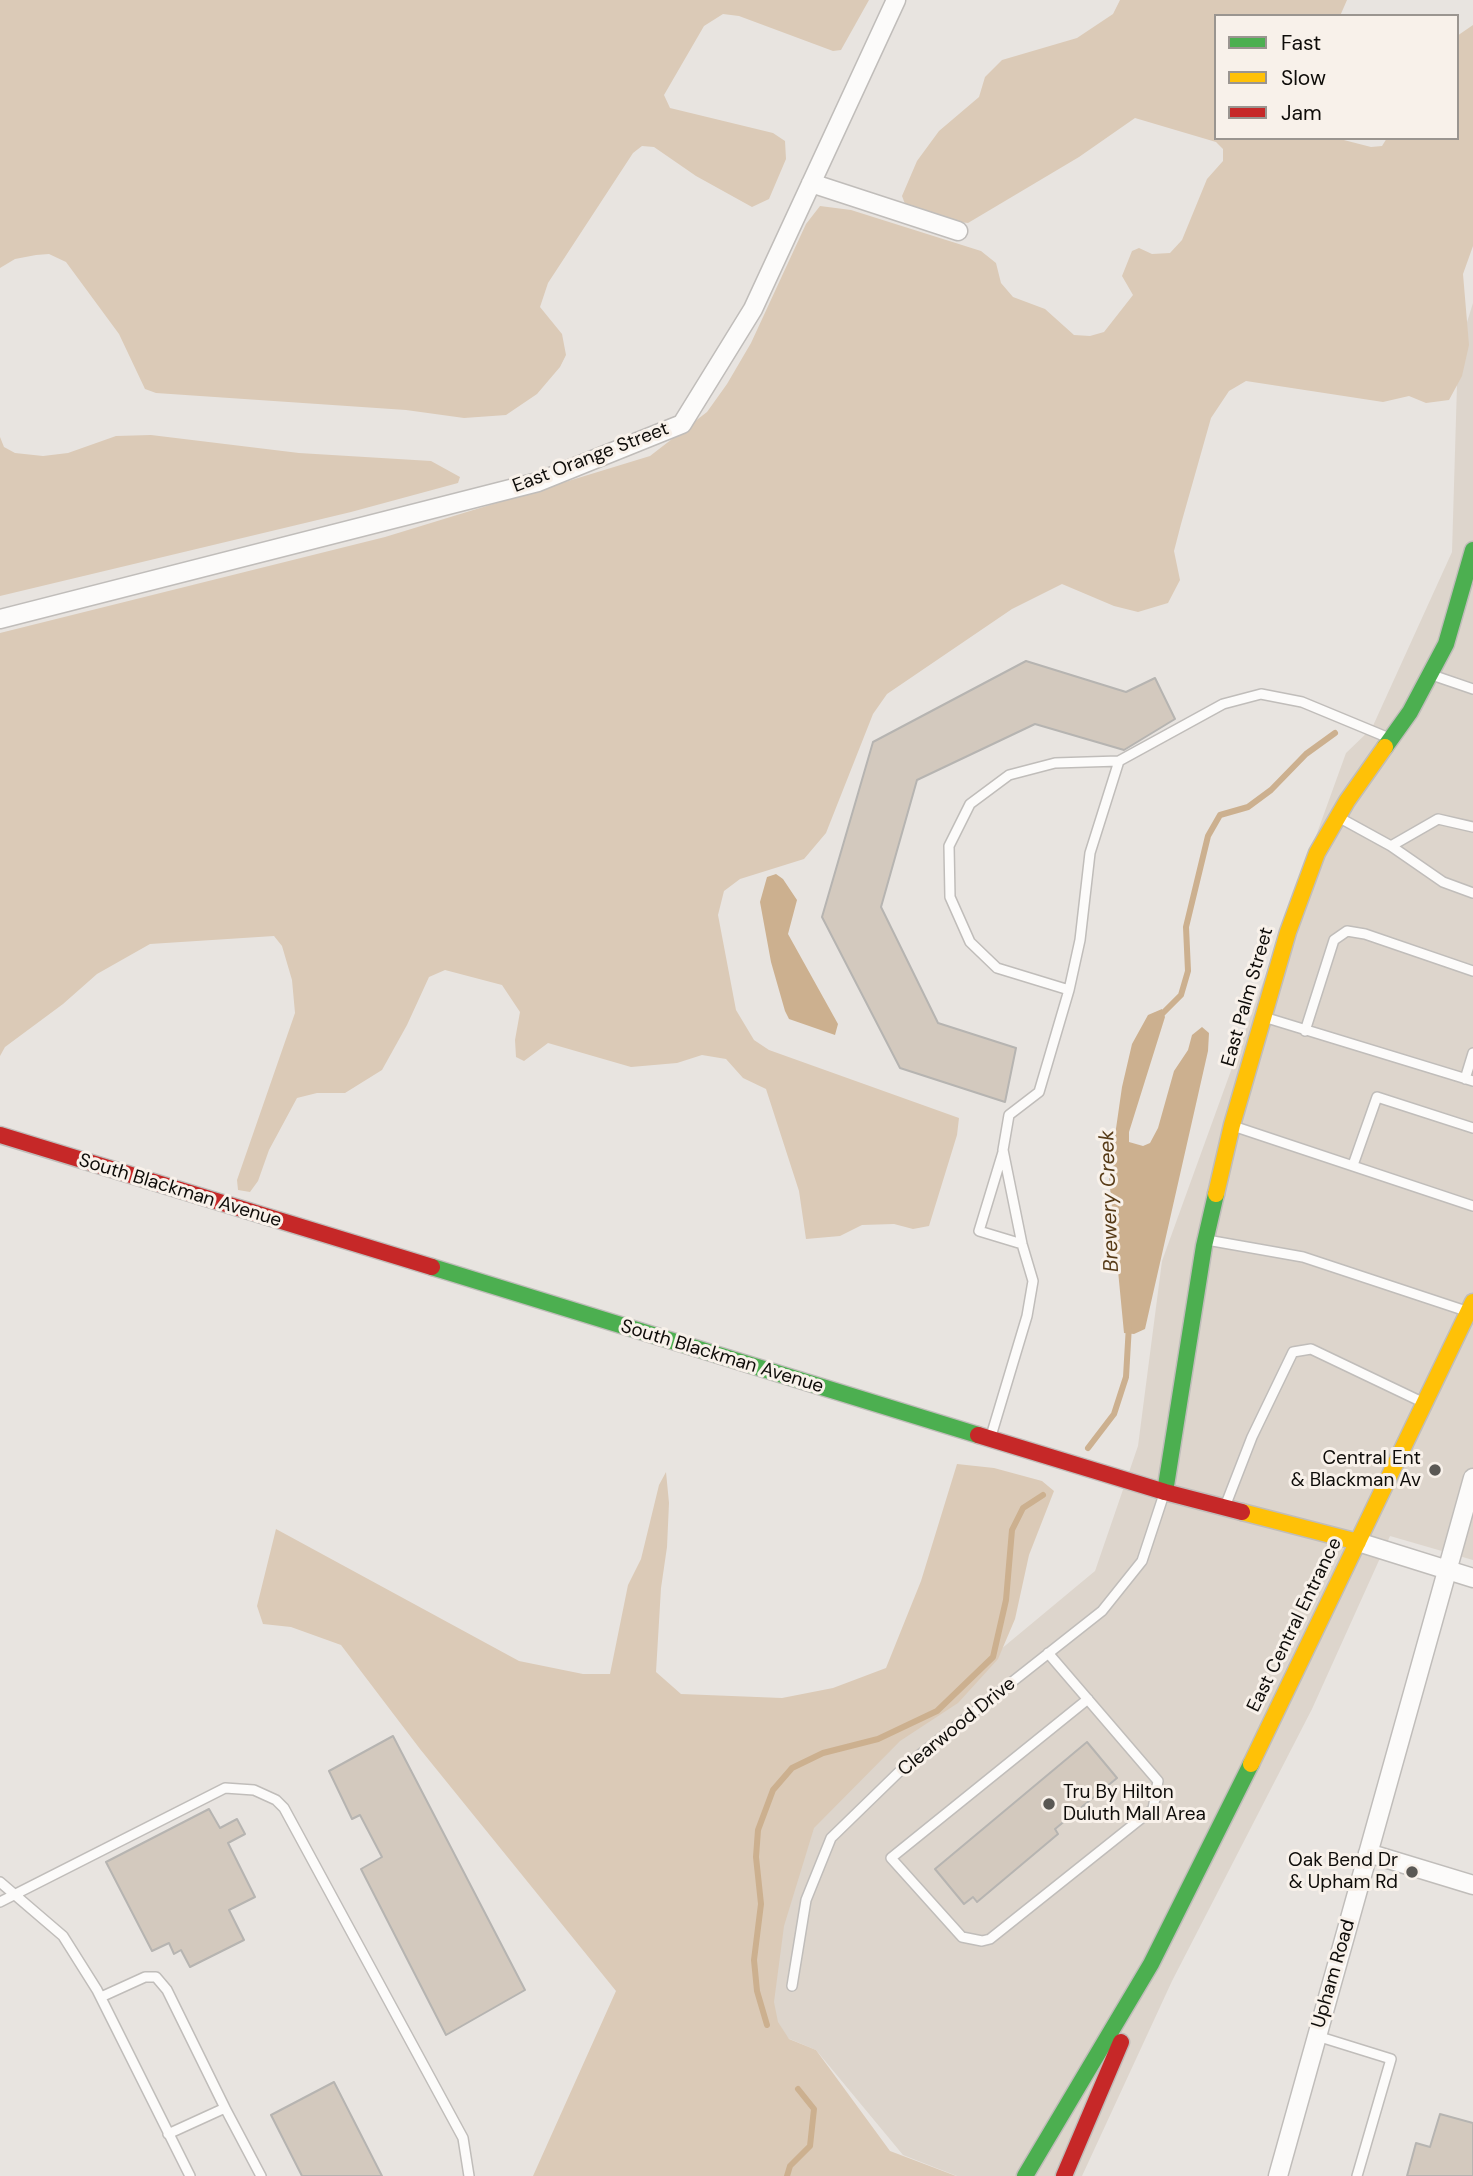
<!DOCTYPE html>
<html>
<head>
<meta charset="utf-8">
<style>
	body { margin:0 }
	#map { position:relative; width:1473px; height:2176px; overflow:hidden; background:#e8e4e0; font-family:"DM Sans",sans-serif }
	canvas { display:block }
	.legend { position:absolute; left:1214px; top:14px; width:245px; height:126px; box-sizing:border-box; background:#f8f1ea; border:2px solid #9a9590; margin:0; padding:9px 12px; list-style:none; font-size:21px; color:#0e0c09 }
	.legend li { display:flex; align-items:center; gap:14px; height:35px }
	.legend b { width:35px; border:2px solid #9a9590 }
</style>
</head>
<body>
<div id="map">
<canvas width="1473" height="2176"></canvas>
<ul class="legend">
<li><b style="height:9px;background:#4caf50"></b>Fast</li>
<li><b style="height:9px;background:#ffc107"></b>Slow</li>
<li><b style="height:9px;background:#c62828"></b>Jam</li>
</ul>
</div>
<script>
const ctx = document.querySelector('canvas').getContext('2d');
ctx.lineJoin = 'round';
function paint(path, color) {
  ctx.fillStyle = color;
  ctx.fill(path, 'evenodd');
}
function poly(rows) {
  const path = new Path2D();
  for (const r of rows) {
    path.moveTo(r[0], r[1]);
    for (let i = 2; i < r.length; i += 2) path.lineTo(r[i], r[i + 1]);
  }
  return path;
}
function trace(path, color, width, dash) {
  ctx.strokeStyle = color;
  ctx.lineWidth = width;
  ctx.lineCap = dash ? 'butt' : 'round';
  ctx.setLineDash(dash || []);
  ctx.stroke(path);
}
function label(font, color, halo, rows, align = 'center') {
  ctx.font = font + ' "DM Sans",sans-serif';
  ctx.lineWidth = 6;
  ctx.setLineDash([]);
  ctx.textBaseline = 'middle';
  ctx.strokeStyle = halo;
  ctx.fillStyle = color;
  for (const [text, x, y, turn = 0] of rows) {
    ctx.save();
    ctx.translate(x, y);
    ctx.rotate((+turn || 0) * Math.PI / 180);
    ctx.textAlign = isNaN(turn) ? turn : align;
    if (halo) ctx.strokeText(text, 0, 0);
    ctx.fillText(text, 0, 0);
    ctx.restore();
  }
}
const built = poly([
	[1473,303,1473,1560,1390,1536,1312,1709,1172,1981,1082,2176,957,2176,903,2155,816,2050,732,2015,793,1822,1095,1571,1138,1446,1162,1261,1346,753,1372,728,1452,552,1458,351]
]);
const green = poly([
	[0,0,869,0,841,50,833,51,739,16,723,14,704,26,664,95,670,108,773,133,785,141,786,159,769,199,752,207,696,176,654,147,642,146,633,153,548,283,540,307,562,334,566,355,560,367,537,394,506,415,464,418,406,410,156,393,145,389,119,334,66,262,49,254,36,255,15,259,0,268],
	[1120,0,1347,0,1340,16,1216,16,1216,138,1336,138,1371,147,1382,146,1387,138,1457,138,1457,36,1473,25,1473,246,1463,274,1469,345,1462,376,1449,400,1426,403,1409,396,1383,402,1246,381,1229,391,1211,418,1181,524,1174,551,1180,580,1168,603,1138,612,1114,606,1062,584,1012,609,887,694,873,714,826,833,804,859,740,879,724,891,718,915,736,1010,754,1040,769,1050,959,1118,957,1135,929,1226,913,1229,894,1224,862,1225,840,1236,806,1239,799,1191,766,1089,743,1078,726,1059,702,1055,677,1063,631,1067,548,1043,524,1061,516,1057,515,1040,520,1012,502,985,445,970,429,977,407,1025,382,1070,345,1093,317,1093,297,1098,269,1150,258,1181,250,1192,238,1190,237,1180,295,1013,292,980,282,946,274,936,150,944,97,974,63,1004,5,1047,0,1056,0,633,385,537,650,456,707,412,727,384,751,343,806,224,820,206,851,210,981,251,996,263,1001,283,1013,297,1045,309,1074,335,1090,336,1104,332,1133,295,1122,276,1132,251,1139,248,1152,254,1170,253,1182,240,1207,179,1223,161,1223,149,1216,142,1135,118,1079,157,968,223,943,220,905,204,902,196,917,161,939,131,979,97,985,77,1002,60,1077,38,1113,14],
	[151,435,299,453,431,461,460,477,458,483,351,512,0,596,0,437,4,447,15,453,43,456,68,453,116,436],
	[957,1464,994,1468,1042,1481,1054,1491,1029,1555,1015,1619,998,1659,958,1703,900,1741,814,1828,784,1926,774,2002,778,2022,789,2039,816,2050,890,2151,956,2176,533,2176,616,1991,420,1749,341,1645,291,1627,263,1624,257,1606,276,1529,519,1661,583,1674,610,1674,628,1585,641,1559,659,1485,666,1472,669,1503,667,1547,661,1588,656,1672,681,1694,782,1698,833,1688,886,1668,921,1581]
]);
const water = poly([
	[776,874,783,879,797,900,788,934,838,1024,835,1035,789,1019,785,1011,771,962,760,902,767,877],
	[1162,1009,1165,1017,1129,1132,1129,1142,1143,1146,1150,1143,1158,1128,1174,1071,1188,1050,1192,1035,1202,1027,1209,1033,1208,1051,1145,1329,1134,1334,1124,1333,1109,1177,1122,1087,1132,1044,1148,1015]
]);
const stream = poly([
	[1159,1017,1181,995,1188,971,1186,927,1208,836,1220,815,1248,807,1271,790,1306,754,1335,733],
	[1088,1448,1114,1414,1126,1377,1129,1325],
	[767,2025,757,1991,754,1960,761,1904,756,1857,758,1830,773,1790,792,1768,823,1753,878,1739,937,1711,993,1657,1006,1600,1012,1530,1023,1508,1043,1495],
	[787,2176,790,2166,810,2146,814,2109,798,2089]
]);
const building = poly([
	[1026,661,1126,692,1155,678,1175,719,1124,750,1035,724,917,780,881,907,938,1023,1016,1048,1005,1102,900,1068,822,917,873,742,1026,661],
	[393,1736,525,1990,446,2035,361,1869,382,1857,360,1815,352,1819,329,1771,393,1736],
	[1087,1742,1117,1778,1055,1829,1058,1834,977,1902,973,1897,964,1904,935,1869,1087,1742],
	[209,1809,220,1828,237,1819,245,1834,228,1843,255,1897,229,1910,244,1940,190,1967,181,1950,174,1954,169,1943,152,1951,106,1862,209,1809],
	[334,2082,382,2176,302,2176,271,2115,334,2082],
	[1440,2114,1473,2123,1473,2176,1407,2176,1416,2143,1430,2147,1440,2114]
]);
const lane = poly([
	[1432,675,1473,689],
	[1340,818,1391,846,1438,819,1473,827],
	[1391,846,1443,882,1473,893],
	[1069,990,997,968,970,942,950,897,949,846,970,804,1009,775,1055,763,1119,761],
	[1267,1018,1473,1081],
	[1305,1031,1334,940,1347,931,1365,934,1473,971],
	[1465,1079,1473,1053],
	[1236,1127,1473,1206],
	[1003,1152,979,1231,1022,1244],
	[1353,1165,1377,1097,1473,1128],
	[1207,1240,1303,1257,1463,1310],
	[991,1436,1027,1316,1033,1281,1022,1244,1003,1150,1009,1115,1039,1092,1069,990,1080,940,1090,853,1119,761,1223,704,1261,694,1302,702,1389,738],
	[1226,1504,1252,1437,1293,1352,1311,1349,1420,1401],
	[1048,1653,1158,1781,1153,1809,990,1939,982,1941,962,1937,891,1858,1088,1699],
	[0,1882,63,1936,97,1990,190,2176],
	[0,1902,225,1788,254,1790,276,1800,284,1808,463,2138,469,2176],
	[792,1986,806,1900,831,1838,903,1768,1102,1611,1142,1561,1164,1494],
	[101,1997,145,1977,156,1977,167,1990,225,2108],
	[1317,2036,1391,2059,1357,2176],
	[168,2134,225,2108,261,2176]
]);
const street = poly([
	[811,183,958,231],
	[0,619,538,482,682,424,753,309,896,0],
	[1358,1542,1473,1578],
	[1368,1853,1473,1885],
	[1278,2176,1473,1478]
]);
const fast = poly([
	[1385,747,1410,712,1446,644,1473,550],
	[432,1267,978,1435],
	[1165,1492,1204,1246,1216,1194],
	[1025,2176,1151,1964,1251,1764]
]);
const slow = poly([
	[1216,1194,1232,1125,1288,932,1317,853,1347,801,1385,747],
	[1242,1512,1358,1542],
	[1251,1764,1473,1302]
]);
const jam = poly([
	[0,1135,432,1267],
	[978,1435,1165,1492,1242,1512],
	[1064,2176,1121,2042]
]);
const markers = [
	[1435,1470,7,"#5a5854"],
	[1049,1804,7,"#5a5854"],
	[1412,1872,7,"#5a5854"]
];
const streetNames = [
	["East Orange Street",591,458,-21],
	["East Palm Street",1248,997,-74],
	["South Blackman Avenue",180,1191,17],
	["South Blackman Avenue",722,1357,17],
	["East Central Entrance",1295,1625,-64],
	["Clearwood Drive",957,1727,-39],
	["Upham Road",1334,1974,-74]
];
const poiNames = [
	["Central Ent",1421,1459],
	["& Blackman Av",1421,1481],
	["Tru By Hilton",1063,1793,"left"],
	["Duluth Mall Area",1063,1815,"left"],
	["Oak Bend Dr",1398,1861],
	["& Upham Rd",1398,1883]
];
const waterNames = [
	["Brewery Creek",1110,1201,-92]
];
paint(built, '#ddd5cc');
paint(green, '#dbcab7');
paint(water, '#ccb08f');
trace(stream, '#ccb08f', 6);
paint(building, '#d3c9be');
trace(building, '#b6b4b1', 2);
trace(lane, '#c0bdba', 12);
trace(street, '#c0bdba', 21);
trace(fast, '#c0bdba', 19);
trace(slow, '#c0bdba', 19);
trace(jam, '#c0bdba', 19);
trace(lane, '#fcfbfa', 9);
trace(street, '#fcfbfa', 18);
trace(fast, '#4caf50', 16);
trace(slow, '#ffc107', 16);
trace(jam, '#c62828', 16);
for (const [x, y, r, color] of markers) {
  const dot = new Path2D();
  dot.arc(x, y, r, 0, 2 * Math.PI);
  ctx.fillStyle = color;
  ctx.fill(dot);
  trace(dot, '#f8f1ea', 2.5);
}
label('19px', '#0e0c09', '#f8f1ea', streetNames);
label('19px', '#0e0c09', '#f8f1ea', poiNames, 'right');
label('italic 21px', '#573b17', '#f8f1ea', waterNames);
</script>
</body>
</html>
